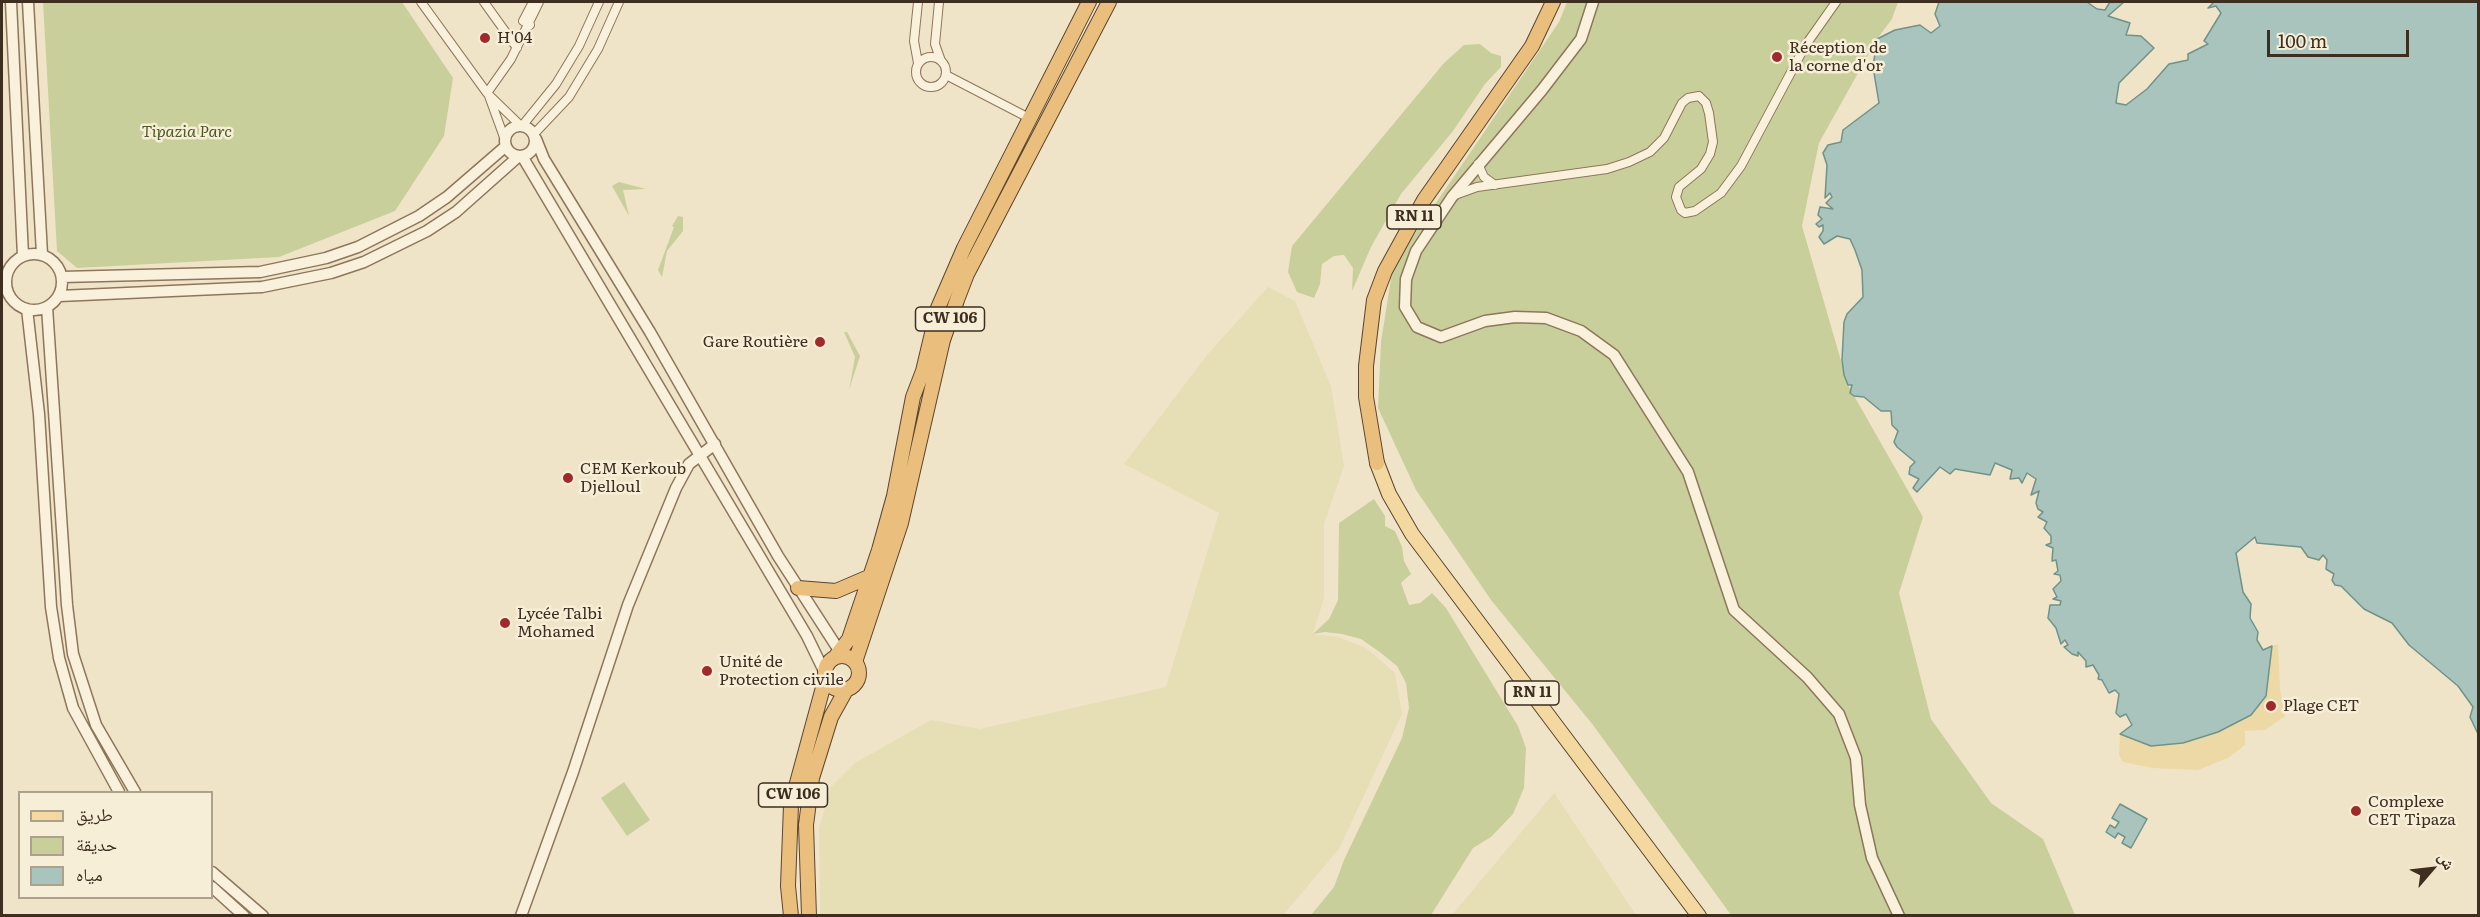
<!DOCTYPE html>
<html>
<head>
<meta charset="utf-8">
<style>
	body { margin:0 }
	#map { position:relative; width:2480px; height:917px; overflow:hidden; background:#f0e4c8; font-family:Literata,"Noto Naskh Arabic",serif }
	canvas { display:block }
	.frame { position:absolute; inset:0; border:3px solid #3d2e20; pointer-events:none }
	.legend { position:absolute; left:18px; top:791px; width:195px; height:108px; box-sizing:border-box; background:#f7eed8; border:2px solid #ada18e; margin:0; padding:8px 10px; list-style:none; font-size:18px; color:#3d2e20 }
	.legend li { display:flex; align-items:center; gap:12px; height:30px }
	.legend b { width:30px; border:2px solid #ada18e }
	.north { position:absolute; left:2402px; top:839px; width:60px; height:60px; -webkit-text-stroke:4px #f7eed8; paint-order:stroke; rotate:62deg; font-size:16px; font-weight:700; line-height:24px; text-align:center; color:#3d2e20 }
	.north::after { content:''; display:block; margin:auto; width:21px; height:27px; background:#3d2e20; clip-path:polygon(50% 0,100% 100%,50% 72%,0 100%) }
	.scale { position:absolute; left:2267px; top:30px; width:142px; height:27px; box-sizing:border-box; border:3px solid #3d2e20; border-top:0; padding-left:8px; font-size:18px; line-height:21px; white-space:nowrap; color:#3d2e20; -webkit-text-stroke:4px #f7eed8; paint-order:stroke }
</style>
</head>
<body>
<div id="map">
<canvas width="2480" height="917"></canvas>
<div class="frame"></div>
<ul class="legend">
<li><b style="height:8px;background:#f3d9a0"></b>طريق</li>
<li><b style="height:16px;background:#c9cf9b"></b>حديقة</li>
<li><b style="height:16px;background:#a9c4bc"></b>مياه</li>
</ul>
<div class="north">ش</div>
<div class="scale">100 m</div>
</div>
<script>
const ctx = document.querySelector('canvas').getContext('2d');
ctx.lineJoin = 'round';
function paint(path, color) {
  ctx.fillStyle = color;
  ctx.fill(path, 'evenodd');
}
function poly(rows) {
  const path = new Path2D();
  for (const r of rows) {
    if (r.length === 3) {
      path.moveTo(r[0] + r[2], r[1]);
      path.arc(r[0], r[1], r[2], 0, 2 * Math.PI);
      continue;
    }
    path.moveTo(r[0], r[1]);
    for (let i = 2; i < r.length; i += 2) path.lineTo(r[i], r[i + 1]);
  }
  return path;
}
function trace(path, color, width, dash) {
  ctx.strokeStyle = color;
  ctx.lineWidth = width;
  ctx.lineCap = dash ? 'butt' : 'round';
  ctx.setLineDash(dash || []);
  ctx.stroke(path);
}
function label(font, color, halo, rows, align = 'center') {
  ctx.font = font + ' Literata,serif';
  ctx.lineWidth = 5;
  ctx.setLineDash([]);
  ctx.textBaseline = 'middle';
  ctx.strokeStyle = halo;
  ctx.fillStyle = color;
  for (const [text, x, y, turn = 0] of rows) {
    ctx.save();
    ctx.translate(x, y);
    ctx.rotate((+turn || 0) * Math.PI / 180);
    ctx.textAlign = isNaN(turn) ? turn : align;
    if (halo) ctx.strokeText(text, 0, 0);
    ctx.fillText(text, 0, 0);
    ctx.restore();
  }
}
const farmland = poly([
	[1268,287,1295,301,1331,386,1344,466,1324,524,1324,598,1313,634,1338,637,1366,648,1395,673,1402,714,1339,849,1283,915,820,916,819,828,831,787,855,763,931,720,980,729,1166,687,1219,513,1124,464,1208,354],
	[1554,793,1636,915,1452,915]
]);
const green = poly([
	[43,2,402,2,453,78,444,136,395,211,279,257,77,268,57,251],
	[1567,2,1898,2,1892,19,1877,39,1819,143,1802,226,1848,385,1923,517,1899,593,1931,719,1991,803,2043,839,2075,915,1731,915,1593,725,1491,600,1416,490,1378,408,1381,342,1393,266,1559,22],
	[1480,44,1491,53,1501,56,1501,67,1485,84,1453,131,1401,194,1371,247,1352,291,1353,268,1344,255,1334,256,1322,264,1320,284,1314,298,1297,292,1288,272,1292,246,1444,63,1464,45],
	[619,182,646,189,623,190,629,216,612,186],
	[678,216,683,217,683,231,667,251,662,277,658,270,674,227,672,226],
	[844,332,847,332,860,356,849,390,855,357],
	[1374,499,1385,516,1385,526,1395,531,1402,547,1404,561,1411,574,1401,583,1409,605,1420,603,1432,593,1446,608,1518,726,1526,748,1524,788,1513,814,1491,837,1473,848,1431,915,1311,915,1334,887,1344,860,1402,738,1409,708,1406,683,1397,666,1381,653,1361,639,1342,634,1325,632,1313,634,1329,619,1338,600,1339,523],
	[624,782,650,820,627,836,601,798]
]);
const sand = poly([
	[2278,644,2280,689,2285,716,2265,730,2245,731,2245,745,2228,758,2198,770,2153,768,2123,762,2119,755,2120,734,2151,746,2183,743,2218,732,2266,696,2272,646]
]);
const water = poly([
	[1939,2,2087,2,2097,9,2105,10,2110,2,2124,2,2108,16,2130,23,2126,35,2141,36,2154,48,2119,83,2116,103,2126,105,2147,89,2169,64,2188,60,2188,54,2208,44,2204,41,2221,13,2216,6,2208,8,2214,2,2478,2,2478,734,2470,717,2473,707,2458,686,2409,645,2392,623,2364,609,2341,586,2335,585,2332,580,2334,574,2326,569,2327,560,2323,555,2319,560,2308,557,2301,547,2257,543,2255,537,2236,553,2243,592,2251,604,2250,618,2258,632,2257,640,2263,650,2272,646,2266,696,2251,715,2218,732,2183,743,2151,746,2120,734,2132,725,2126,714,2120,717,2116,713,2119,694,2115,690,2109,693,2102,680,2098,679,2099,675,2093,665,2086,667,2086,661,2078,652,2078,656,2072,654,2064,647,2068,645,2065,640,2061,644,2056,628,2048,618,2050,605,2060,605,2061,601,2053,599,2057,597,2053,589,2061,581,2060,575,2054,574,2058,571,2056,560,2052,561,2053,548,2046,545,2051,543,2051,536,2044,528,2047,522,2038,517,2043,512,2038,509,2036,503,2039,491,2031,495,2036,479,2027,473,2022,483,2019,478,2010,479,2012,470,1995,463,1990,475,1955,469,1950,474,1940,467,1917,492,1913,488,1919,479,1909,474,1910,467,1915,462,1897,447,1894,442,1898,431,1892,425,1891,411,1881,411,1864,397,1854,396,1850,393,1852,385,1848,385,1844,375,1842,360,1844,322,1847,314,1863,297,1862,270,1855,250,1850,239,1837,236,1824,244,1819,237,1823,231,1823,225,1819,227,1816,224,1822,219,1818,215,1820,207,1833,209,1826,203,1832,197,1830,193,1825,198,1827,165,1823,153,1828,145,1841,142,1843,130,1879,103,1873,67,1877,39,1895,30,1920,25,1931,33,1940,26,1935,14,1939,2],
	[2120,804,2147,819,2131,848,2122,843,2125,837,2118,833,2115,838,2106,832,2110,825,2115,828,2119,822,2112,818,2120,804]
]);
const minor = poly([
	[421,2,487,93,521,126],
	[484,2,517,48],
	[918,2,914,41,918,63],
	[939,2,935,44,941,61],
	[530,25,523,21,533,2],
	[931,72,15],
	[946,75,1031,119],
	[487,93,511,59,539,2],
	[489,96,505,140],
	[522,126,556,84,579,46,599,2],
	[534,134,569,97,598,49,619,2],
	[1478,164,1484,177,1495,185],
	[1455,195,1477,187,1607,169,1629,162,1650,152,1664,138,1682,103,1688,98,1699,96,1706,103,1709,113,1713,142,1710,154,1701,169,1679,187,1676,197,1681,210,1685,213,1695,211,1721,193,1741,166,1805,46,1836,2]
]);
const tertiary = poly([
	[11,2,23,256],
	[28,2,42,254],
	[1593,2,1581,39,1542,90,1452,197,1416,251,1406,279,1405,307,1417,327,1441,337,1485,321,1515,317,1546,318,1581,331,1614,355,1688,472,1734,610,1807,677,1839,714,1856,758,1860,805,1872,858,1899,916],
	[520,141,15],
	[536,139,544,159,650,332,778,556,842,655],
	[522,156,807,636,824,671],
	[34,282,28],
	[62,277,260,272,326,258,358,247,419,216,447,197,506,146],
	[59,296,262,287,331,273,364,262,427,231,456,212,519,156],
	[47,307,67,605,73,654,96,725,135,792],
	[27,309,39,414,51,607,59,658,73,708,119,792],
	[212,872,263,916],
	[212,887,244,916],
	[521,916,573,772,628,605,676,488,689,464,715,444]
]);
const primary = poly([
	[1377,463,1389,494,1412,534,1699,916]
]);
const trunk = poly([
	[1377,463,1366,397,1366,366,1374,300,1385,271,1424,200,1532,46,1553,2],
	[798,588,836,591,871,576],
	[842,673,17],
	[836,656,849,639,879,550,894,496,913,397,923,371,938,308,964,248,1089,2],
	[855,662,901,523,943,340,957,300,967,274,1109,2],
	[791,916,788,886,791,805,825,680],
	[809,916,806,825,812,778,831,717,846,690]
]);
const markers = [
	[485,38,6,"#9e2a2b"],
	[1777,57,6,"#9e2a2b"],
	[820,342,6,"#9e2a2b"],
	[568,478,6,"#9e2a2b"],
	[505,623,6,"#9e2a2b"],
	[707,671,6,"#9e2a2b"],
	[2271,706,6,"#9e2a2b"],
	[2356,811,6,"#9e2a2b"]
];
const shields = [
	[1414,217,54],
	[950,319,69],
	[1532,693,54],
	[793,795,69]
];
const shieldNames = [
	["RN 11",1414,217],
	["CW 106",950,319],
	["RN 11",1532,693],
	["CW 106",793,795]
];
const poiNames = [
	["H'04",497,38],
	["Réception de",1789,48],
	["la corne d'or",1789,66],
	["Gare Routière",808,342,"right"],
	["CEM Kerkoub",580,469],
	["Djelloul",580,487],
	["Lycée Talbi",517,614],
	["Mohamed",517,632],
	["Unité de",719,662],
	["Protection civile",719,680],
	["Plage CET",2283,706],
	["Complexe",2368,802],
	["CET Tipaza",2368,820]
];
const parkNames = [
	["Tipazia Parc",187,132]
];
paint(farmland, '#e6deb5');
paint(green, '#c9cf9b');
paint(sand, '#ecd9a5');
paint(water, '#a9c4bc');
trace(water, '#6f938a', 1.5);
trace(minor, '#8d765c', 10);
trace(tertiary, '#8d765c', 13);
trace(primary, '#5b4430', 16);
trace(trunk, '#5b4430', 16);
trace(minor, '#faf1dc', 8);
trace(tertiary, '#faf1dc', 10);
trace(primary, '#f3d9a0', 14);
trace(trunk, '#eabe7c', 14);
for (const [x, y, r, color] of markers) {
  const dot = new Path2D();
  dot.arc(x, y, r, 0, 2 * Math.PI);
  ctx.fillStyle = color;
  ctx.fill(dot);
  trace(dot, '#f7eed8', 2);
}
for (const [x, y, w] of shields) {
  const box = new Path2D();
  box.roundRect(x - w / 2, y - 12, w, 24, 4.5);
  ctx.fillStyle = '#f7eed8';
  ctx.fill(box);
  trace(box, '#3d2e20', 1.5);
}
label('bold 15px', '#3d2e20', null, shieldNames);
label('16px', '#3d2e20', '#f7eed8', poiNames, 'left');
label('italic 16px', '#4d5a26', '#f7eed8', parkNames);
</script>
</body>
</html>
